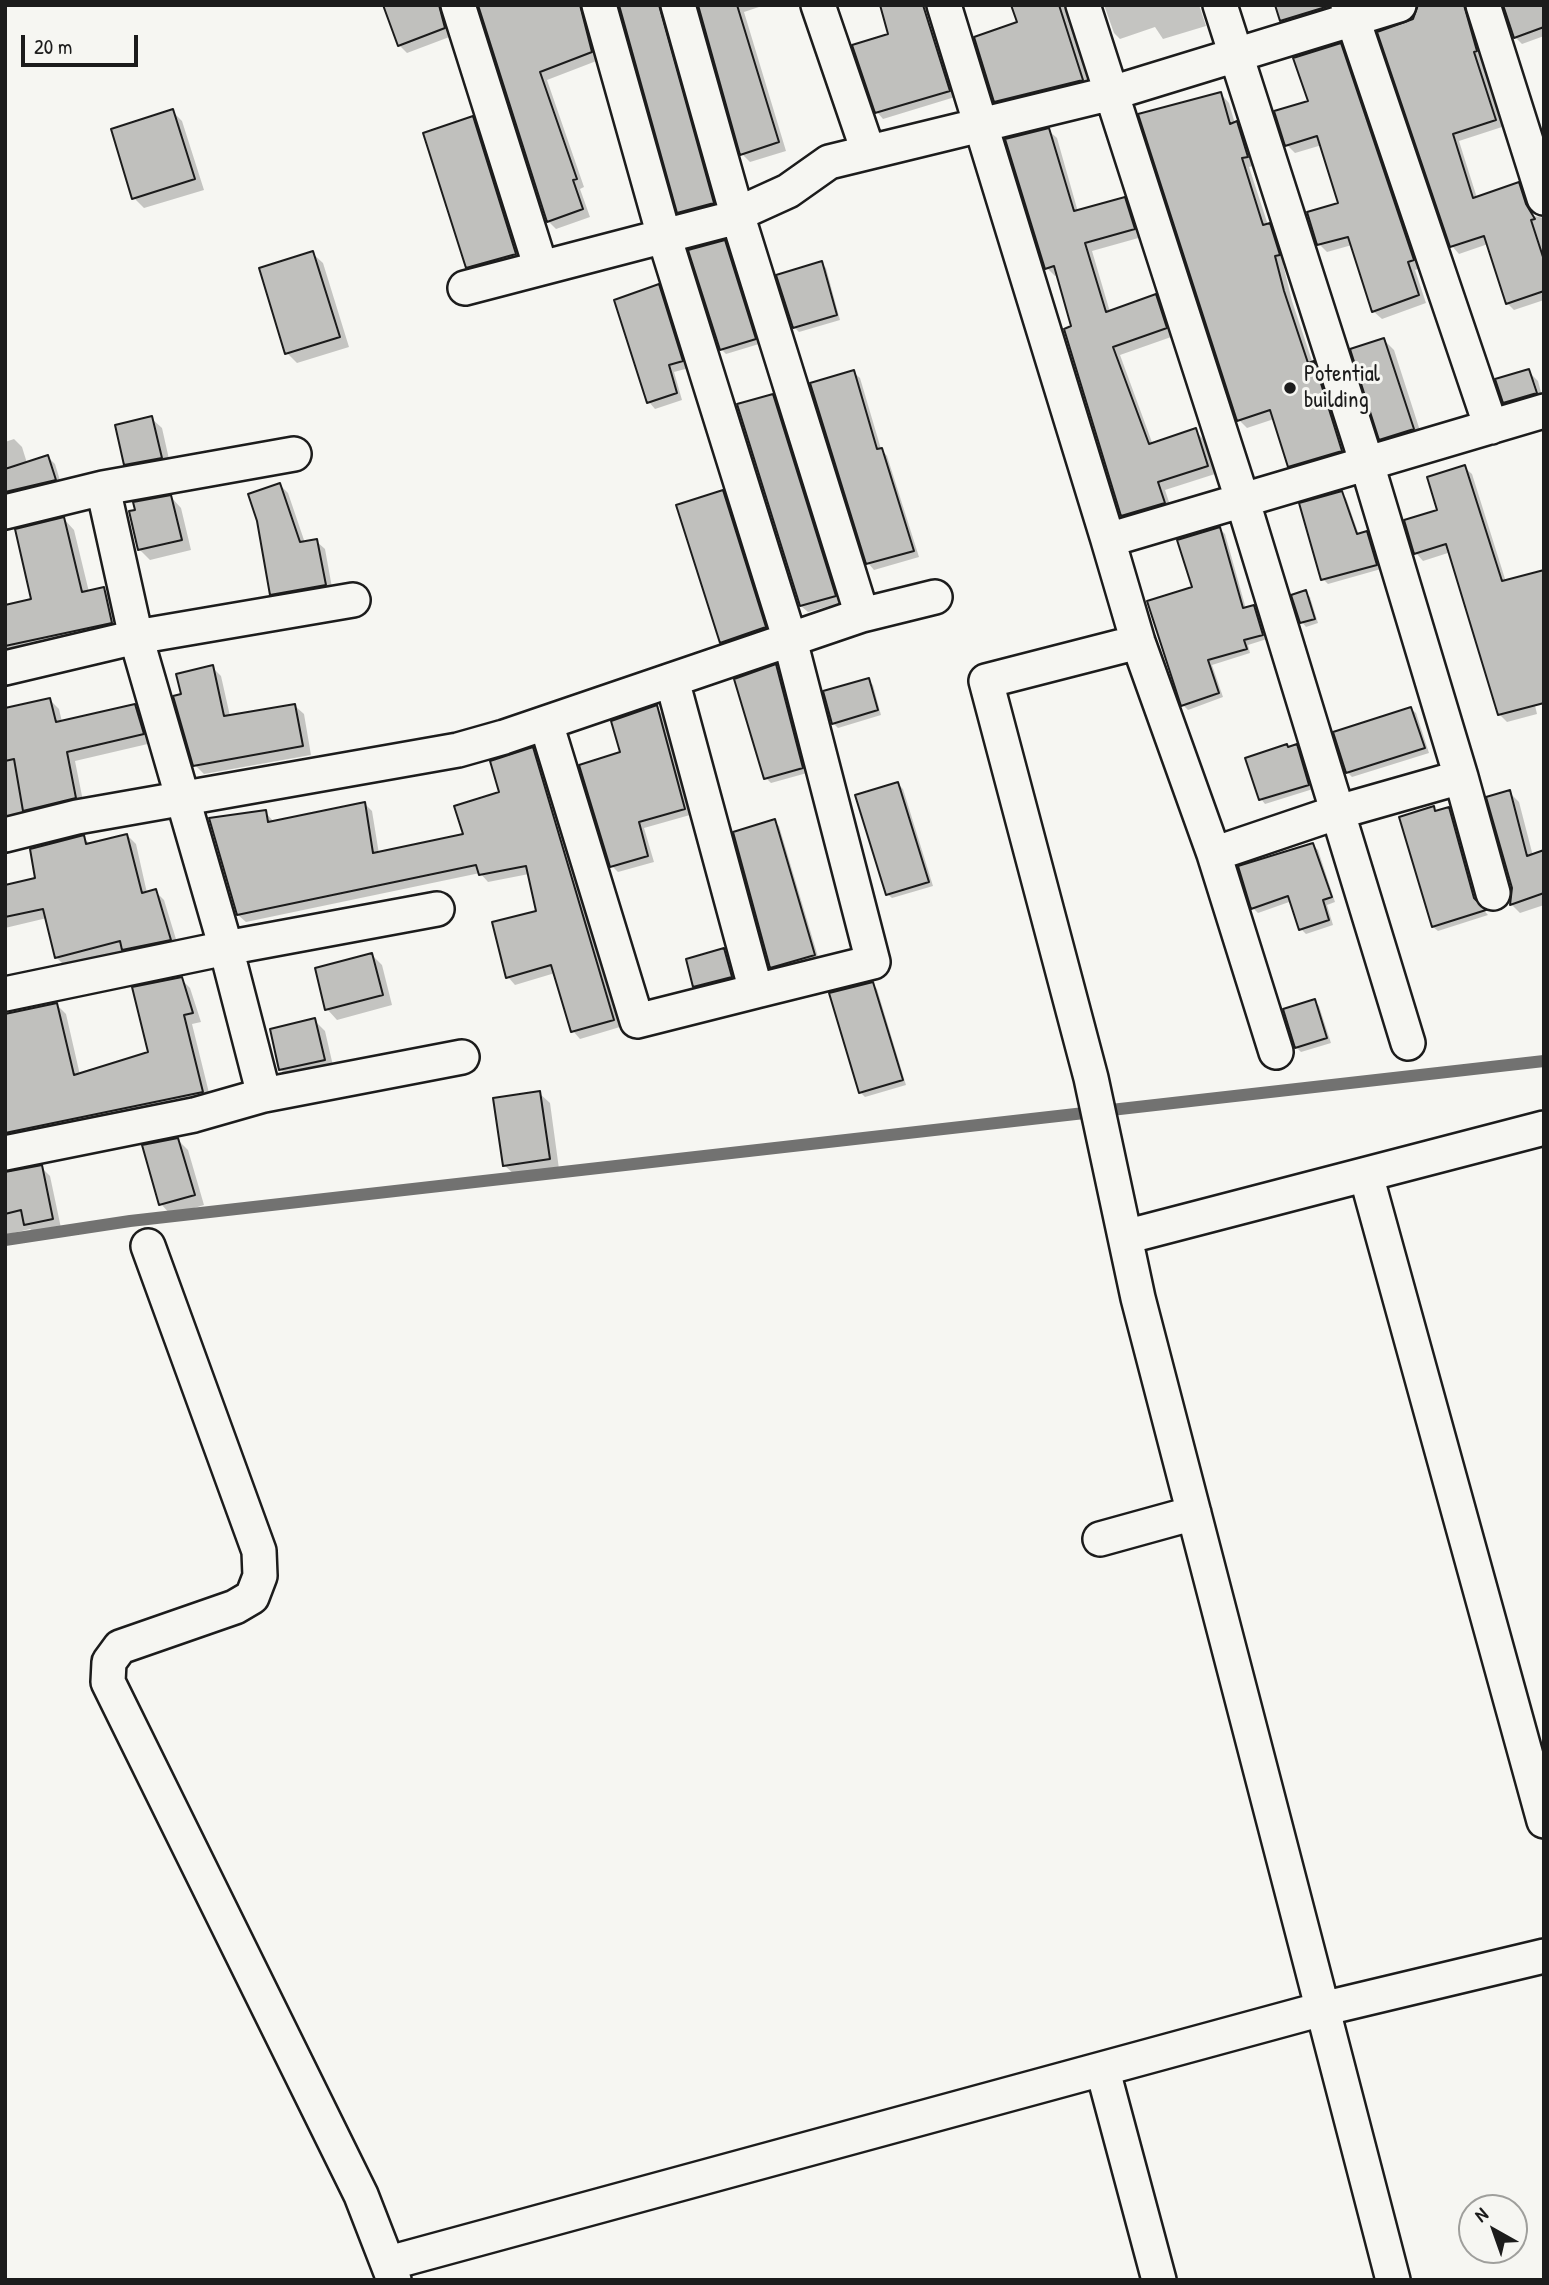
<!DOCTYPE html>
<html>
<head>
<meta charset="utf-8">
<style>
	body { margin:0 }
	#map { position:relative; width:1549px; height:2285px; overflow:hidden; background:#f6f6f2; font-family:"Patrick Hand",sans-serif }
	canvas { display:block }
	.frame { position:absolute; inset:0; border:7px solid #1c1c1c; pointer-events:none }
	.north { position:absolute; left:1458px; top:2194px; width:70px; height:70px; box-sizing:border-box; background:#f6f6f2; border:2px solid #9f9f9c; border-radius:50%; rotate:320deg; font-size:19px; font-weight:700; line-height:28px; text-align:center; color:#1c1c1c }
	.north::after { content:''; display:block; margin:auto; width:24px; height:32px; background:#1c1c1c; clip-path:polygon(50% 0,100% 100%,50% 72%,0 100%) }
	.scale { position:absolute; left:21px; top:35px; width:117px; height:32px; box-sizing:border-box; border:4px solid #1c1c1c; border-top:0; padding-left:9px; font-size:21px; line-height:24px; white-space:nowrap; color:#1c1c1c; -webkit-text-stroke:5px #f6f6f2; paint-order:stroke }
</style>
</head>
<body>
<div id="map">
<canvas width="1549" height="2285"></canvas>
<div class="frame"></div>
<div class="north">N</div>
<div class="scale">20 m</div>
</div>
<script>
const ctx = document.querySelector('canvas').getContext('2d');
ctx.lineJoin = 'round';
function paint(path, color) {
  ctx.fillStyle = color;
  ctx.fill(path, 'evenodd');
}
function poly(rows) {
  const path = new Path2D();
  for (const r of rows) {
    path.moveTo(r[0], r[1]);
    for (let i = 2; i < r.length; i += 2) path.lineTo(r[i], r[i + 1]);
  }
  return path;
}
function trace(path, color, width, dash) {
  ctx.strokeStyle = color;
  ctx.lineWidth = width;
  ctx.lineCap = dash ? 'butt' : 'round';
  ctx.setLineDash(dash || []);
  ctx.stroke(path);
}
function label(font, color, halo, rows, align = 'center') {
  ctx.font = font + ' "Patrick Hand",sans-serif';
  ctx.lineWidth = 6;
  ctx.setLineDash([]);
  ctx.textBaseline = 'middle';
  ctx.strokeStyle = halo;
  ctx.fillStyle = color;
  for (const [text, x, y, turn = 0] of rows) {
    ctx.save();
    ctx.translate(x, y);
    ctx.rotate((+turn || 0) * Math.PI / 180);
    ctx.textAlign = isNaN(turn) ? turn : align;
    if (halo) ctx.strokeText(text, 0, 0);
    ctx.fillText(text, 0, 0);
    ctx.restore();
  }
}
const shadow = poly([
	[385,5,449,5,452,36,407,53,399,45],
	[480,5,591,5,599,60,547,80,584,187,580,189,590,217,556,229,548,221],
	[621,5,669,5,721,211,687,220,679,212],
	[700,5,765,5,744,12,786,151,750,162,742,154],
	[880,5,930,5,955,97,883,119,877,112,889,36],
	[1011,5,1071,5,1070,18,1089,86,1002,107,995,101,1017,24],
	[1104,5,1199,5,1206,26,1163,39,1155,27,1120,39,1114,33],
	[1277,5,1339,5,1288,28,1281,21],
	[1544,5,1544,36,1522,44,1515,37],
	[1465,16,1472,23,1502,127,1459,141,1477,198,1518,184,1526,191,1534,216,1544,218,1544,300,1514,310,1507,303,1488,244,1459,254,1452,246,1380,33],
	[1340,45,1348,53,1421,268,1415,270,1426,303,1382,319,1373,311,1352,245,1327,252,1319,244,1340,204,1322,145,1295,153,1287,145],
	[1221,94,1229,103,1235,124,1245,132,1256,165,1249,167,1268,225,1278,234,1287,263,1283,264,1292,301,1313,364,1322,372,1350,459,1298,474,1289,466,1274,419,1247,428,1239,420],
	[172,111,182,121,204,190,144,208,134,198],
	[472,118,483,128,525,264,478,277,468,267,445,204,449,203],
	[1048,130,1057,138,1078,212,1124,199,1132,207,1142,237,1092,251,1110,312,1155,296,1164,304,1174,336,1120,355,1153,445,1195,430,1203,439,1215,474,1165,490,1172,511,1131,523,1122,515,1058,275,1055,276,1047,268],
	[724,242,729,247,759,344,726,354,721,349],
	[312,253,323,263,349,347,297,363,287,353],
	[821,263,826,268,840,320,799,332,794,327],
	[658,286,665,293,689,368,674,372,682,400,655,409,649,402,616,301],
	[1384,340,1394,350,1423,440,1391,449,1381,439],
	[1528,371,1538,381,1544,404,1515,413,1505,402,1497,380],
	[1531,381,1534,381,1541,401,1538,402],
	[853,372,860,378,881,449,887,456,919,557,874,570,868,563],
	[772,396,779,402,841,603,808,612,801,606],
	[151,418,162,428,171,468,136,474,126,464],
	[14,439,22,447,27,463,48,457,55,464,62,487,5,503,5,442],
	[1464,467,1472,474,1506,582,1537,714,1507,722,1499,714,1451,552,1423,561,1416,553],
	[280,485,288,493,305,543,316,541,325,549,333,593,280,602,272,594],
	[723,492,733,502,775,638,732,652,721,642],
	[1341,493,1346,498,1359,535,1366,533,1371,538,1381,569,1328,584,1323,579],
	[171,497,181,508,191,550,150,560,140,550],
	[64,519,74,530,89,592,103,589,114,599,121,633,5,659,5,607,33,600],
	[1220,529,1225,534,1246,609,1254,607,1259,612,1267,639,1248,645,1250,653,1212,665,1223,697,1188,710,1183,705,1194,588],
	[1305,592,1310,597,1318,623,1306,627,1302,622],
	[212,667,221,676,230,716,295,706,304,714,311,755,204,774,195,765,183,696],
	[776,667,781,671,807,773,771,783,766,778],
	[868,680,873,685,881,715,838,728,833,723],
	[50,700,59,709,62,722,135,706,144,715,152,743,75,761,84,806,34,819,27,812,5,816,5,710],
	[656,707,662,714,690,815,644,828,654,862,618,872,612,866,622,753],
	[1411,709,1416,713,1429,753,1352,777,1347,772],
	[1296,746,1301,751,1313,789,1265,804,1261,799,1289,749],
	[533,749,540,757,620,1027,580,1039,573,1031,555,973,515,985,508,977,538,913,529,874,488,882,480,873,246,922,238,915,265,812,274,822,365,804,372,811,379,854,465,835],
	[898,784,903,789,933,886,892,898,887,894],
	[1509,792,1519,802,1533,856,1544,852,1544,905,1520,913,1511,904],
	[1433,808,1437,812,1449,809,1454,814,1479,905,1488,915,1438,931,1433,927],
	[774,821,779,826,819,960,776,972,771,967],
	[127,835,136,844,147,893,155,891,164,900,179,949,133,958,125,950,65,966,56,957,47,918,5,928,5,886,37,879,83,837,90,844],
	[1313,845,1318,850,1335,902,1327,905,1333,925,1306,934,1301,929,1292,901,1258,913,1253,908],
	[724,950,729,954,736,982,700,991,695,986],
	[372,955,382,965,392,1005,337,1020,327,1009],
	[181,979,190,988,201,1022,192,1024,211,1101,5,1146,5,1016,57,1005,66,1014,80,1075,150,1053],
	[873,984,877,989,906,1085,865,1097,860,1092],
	[1315,1001,1319,1006,1331,1043,1301,1052,1296,1047],
	[314,1020,325,1031,334,1070,291,1080,281,1070],
	[539,1093,550,1103,559,1169,515,1175,504,1165],
	[178,1140,188,1150,204,1205,171,1215,161,1204,145,1146],
	[41,1167,50,1176,61,1228,35,1233,30,1229,5,1235,5,1172]
]);
const stream = poly([
	[5,1240,130,1221,1544,1061]
]);
const building = poly([
	[383,5,439,5,445,28,398,46,383,5],
	[478,5,580,5,592,52,540,72,577,179,573,180,583,209,547,222,478,5],
	[619,5,659,5,714,203,677,213,619,5],
	[698,5,737,5,779,142,740,155,698,5],
	[880,5,923,5,950,91,875,113,852,45,888,34,880,5],
	[1011,5,1059,5,1083,80,994,102,974,37,1017,22,1011,5],
	[1275,5,1329,5,1329,6,1280,21,1275,5],
	[1418,5,1464,5,1477,51,1474,52,1496,120,1453,134,1473,198,1519,182,1526,204,1535,219,1531,220,1544,260,1544,291,1506,304,1484,236,1450,247,1377,32,1413,19,1418,5],
	[1503,5,1544,5,1544,27,1514,38,1503,5],
	[1341,43,1414,260,1408,262,1419,295,1372,312,1348,237,1317,245,1307,212,1338,203,1317,136,1285,146,1274,111,1308,101,1293,58,1341,43],
	[1221,92,1230,124,1237,121,1248,157,1242,158,1263,225,1270,223,1280,255,1275,256,1284,291,1308,363,1314,361,1342,451,1288,467,1270,410,1237,421,1138,114,1221,92],
	[173,109,195,179,132,199,111,129,173,109],
	[473,116,516,254,466,268,423,133,473,116],
	[1049,128,1074,211,1125,197,1135,229,1085,243,1106,312,1156,294,1167,328,1113,347,1149,444,1196,428,1208,466,1158,482,1165,503,1121,516,1064,329,1071,326,1054,266,1045,269,1005,139,1049,128],
	[725,240,756,339,720,350,688,250,725,240],
	[313,251,340,337,285,354,259,268,313,251],
	[822,261,837,315,793,328,776,275,822,261],
	[659,284,683,361,669,365,677,393,647,403,614,300,659,284],
	[1384,338,1414,429,1379,440,1350,349,1384,338],
	[1529,369,1537,393,1503,403,1495,379,1529,369],
	[854,370,877,449,882,448,914,551,866,564,810,383,854,370],
	[773,394,836,596,800,606,737,404,773,394],
	[152,416,162,458,124,465,115,425,152,416],
	[48,455,56,480,5,492,5,469,48,455],
	[1465,465,1502,581,1544,570,1544,703,1498,715,1446,544,1414,554,1404,520,1437,510,1427,477,1465,465],
	[280,483,300,542,317,539,326,585,270,595,257,521,248,494,280,483],
	[723,490,766,627,720,643,676,505,723,490],
	[1342,491,1357,534,1367,531,1377,565,1321,580,1299,503,1342,491],
	[171,495,182,540,138,550,129,511,135,510,133,502,171,495],
	[64,517,82,592,104,587,112,623,5,646,5,605,31,599,15,529,64,517],
	[1220,527,1243,608,1254,605,1263,635,1244,640,1247,649,1208,660,1219,693,1181,706,1147,601,1192,587,1177,540,1220,527],
	[1306,590,1315,619,1300,623,1291,595,1306,590],
	[776,664,803,768,764,779,734,679,776,664],
	[213,665,224,716,295,704,303,746,193,766,173,696,181,694,176,674,213,665],
	[869,678,878,710,832,724,823,691,869,678],
	[50,698,56,722,135,704,144,734,67,752,76,798,23,811,14,759,5,761,5,708,50,698],
	[657,705,685,809,639,822,648,856,610,867,579,765,620,752,611,721,657,705],
	[1411,707,1425,748,1346,773,1333,732,1411,707],
	[1287,744,1288,747,1297,744,1309,785,1259,800,1245,758,1287,744],
	[533,747,614,1020,571,1032,551,965,506,978,492,922,536,911,526,866,479,875,476,865,237,915,209,818,266,810,268,822,365,802,373,853,463,834,454,806,499,792,490,761,533,747],
	[898,782,929,882,886,895,855,795,898,782],
	[1510,790,1527,856,1544,850,1544,893,1510,905,1512,888,1486,797,1510,790],
	[1434,806,1435,811,1449,807,1474,898,1486,910,1432,927,1399,817,1434,806],
	[775,819,815,955,770,968,733,832,775,819],
	[127,834,142,893,156,889,171,940,122,950,120,941,55,958,43,909,5,917,5,885,35,878,30,849,84,835,86,844,127,834],
	[1313,843,1332,897,1323,900,1329,920,1299,930,1288,896,1251,909,1238,866,1313,843],
	[724,948,732,977,693,987,686,959,724,948],
	[372,953,383,995,325,1010,315,968,372,953],
	[182,977,193,1013,184,1015,203,1092,5,1133,5,1014,57,1003,74,1075,148,1052,132,987,182,977],
	[873,982,903,1080,859,1093,829,993,873,982],
	[1315,999,1327,1038,1295,1048,1283,1009,1315,999],
	[315,1018,325,1060,279,1070,270,1029,315,1018],
	[540,1091,550,1159,503,1166,493,1098,540,1091],
	[178,1138,195,1195,159,1205,142,1145,178,1138],
	[42,1165,53,1219,24,1225,21,1210,5,1214,5,1172,42,1165]
]);
const street = poly([
	[458,5,541,268],
	[599,5,664,236,790,640,873,962,756,991],
	[678,5,737,214,862,615],
	[818,5,868,151],
	[944,5,1108,540,1544,411],
	[1083,5,1243,502,1408,1043],
	[1348,5,1491,427],
	[1483,5,1544,198],
	[465,288,722,221,788,191,829,162,1112,93,1399,5],
	[103,488,136,637,226,948,264,1095],
	[5,512,103,488,294,454],
	[1108,540,1138,642,1214,854,1276,1052],
	[1138,642,986,681,1091,1078,1138,1298,1393,2280],
	[5,668,136,637,353,600],
	[546,723,637,1021,756,991,672,680],
	[1461,777,1493,893],
	[5,835,77,817,458,750,504,737,862,615,935,597],
	[1214,854,1338,812,1461,777,1367,464,1220,5],
	[5,994,226,948,437,909],
	[5,1153,194,1115,264,1095,462,1057],
	[1366,1175,1544,1821],
	[1125,1237,1544,1128],
	[148,1246,259,1551,260,1576,252,1597,235,1607,120,1647,109,1662,108,1682,361,2195,394,2280],
	[1100,1539,1194,1513],
	[1103,2071,1159,2280],
	[389,2263,1322,2009,1544,1956]
]);
const markers = [
	[1290,388,7,"#1c1c1c"]
];
const poiNames = [
	["Potential",1304,375],
	["building",1304,401]
];
paint(shadow, '#0003');
trace(stream, '#727271', 12);
paint(building, '#c0c0bd');
trace(building, '#1c1c1c', 2);
trace(street, '#1c1c1c', 38);
trace(street, '#f6f6f2', 33);
for (const [x, y, r, color] of markers) {
  const dot = new Path2D();
  dot.arc(x, y, r, 0, 2 * Math.PI);
  ctx.fillStyle = color;
  ctx.fill(dot);
  trace(dot, '#f6f6f2', 2.5);
}
label('23px', '#1c1c1c', '#f6f6f2', poiNames, 'left');
</script>
</body>
</html>
